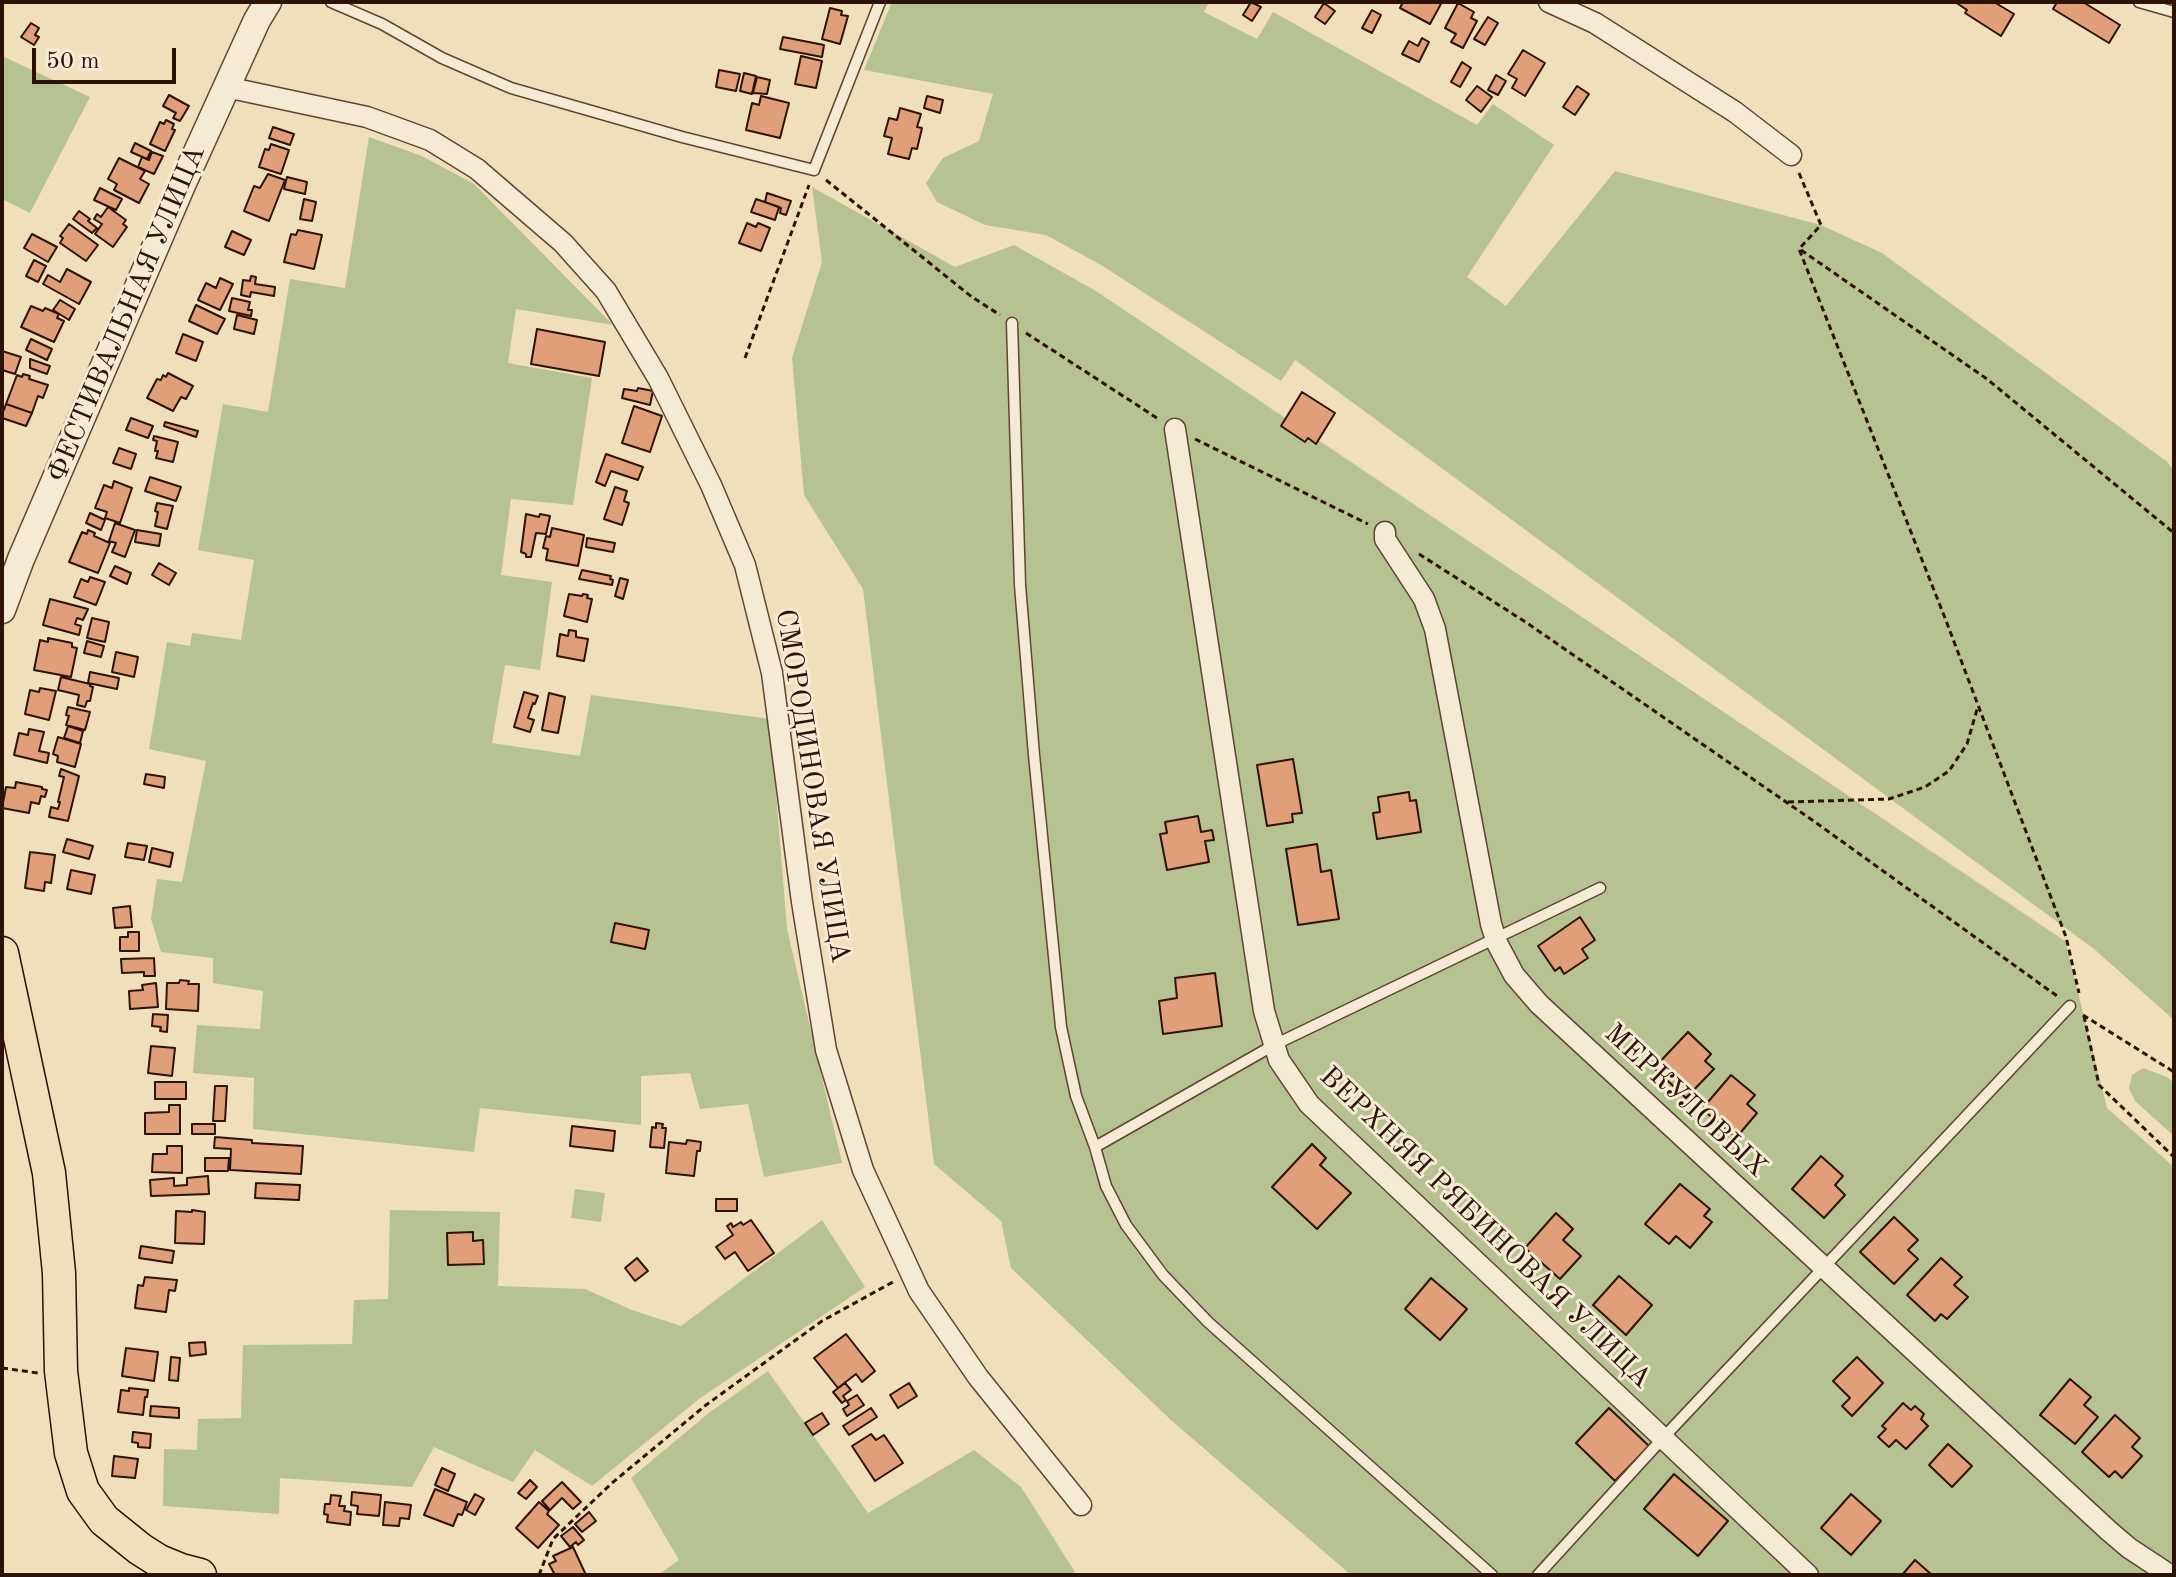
<!DOCTYPE html>
<html>
<head>
<meta charset="utf-8">
<style>
	body { margin:0 }
	#map { position:relative; width:2176px; height:1577px; overflow:hidden; background:#f0dfbb; font-family:"Old Standard TT",serif }
	canvas { display:block }
	.frame { position:absolute; inset:0; border:4px solid #2d1207; pointer-events:none }
	.scale { position:absolute; left:32px; top:48px; width:144px; height:36px; box-sizing:border-box; border:4px solid #2d1207; border-top:0; padding-left:10px; font-size:24px; line-height:28px; white-space:nowrap; color:#2d1207; -webkit-text-stroke:6px #f5ead3; paint-order:stroke }
</style>
</head>
<body>
<div id="map">
<canvas width="2176" height="1577"></canvas>
<div class="frame"></div>
<div class="scale">50 m</div>
</div>
<script>
const ctx = document.querySelector('canvas').getContext('2d');
ctx.lineJoin = 'round';
function paint(path, color) {
  ctx.fillStyle = color;
  ctx.fill(path, 'evenodd');
}
function poly(rows) {
  const path = new Path2D();
  for (const r of rows) {
    path.moveTo(r[0], r[1]);
    for (let i = 2; i < r.length; i += 2) path.lineTo(r[i], r[i + 1]);
  }
  return path;
}
function trace(path, color, width, dash) {
  ctx.strokeStyle = color;
  ctx.lineWidth = width;
  ctx.lineCap = dash ? 'butt' : 'round';
  ctx.setLineDash(dash || []);
  ctx.stroke(path);
}
function label(font, color, halo, rows, align = 'center') {
  ctx.font = font + ' "Old Standard TT",serif';
  ctx.lineWidth = 6;
  ctx.setLineDash([]);
  ctx.textBaseline = 'middle';
  ctx.strokeStyle = halo;
  ctx.fillStyle = color;
  for (const [text, x, y, turn = 0] of rows) {
    ctx.save();
    ctx.translate(x, y);
    ctx.rotate((+turn || 0) * Math.PI / 180);
    ctx.textAlign = isNaN(turn) ? turn : align;
    if (halo) ctx.strokeText(text, 0, 0);
    ctx.fillText(text, 0, 0);
    ctx.restore();
  }
}
const green = poly([
	[892,2,1209,2,1204,12,1257,39,1273,12,1477,125,1493,104,1554,145,1467,277,1506,306,1615,171,1821,225,1882,253,2166,461,2174,470,2174,1020,2094,949,1295,360,1281,381,1101,265,1046,235,985,225,937,202,926,183,943,158,979,141,993,94,864,70],
	[2,56,90,97,30,213,2,199],
	[369,137,422,156,474,184,613,325,516,309,508,363,592,378,573,505,511,499,501,575,552,582,540,670,505,665,492,743,580,756,591,695,770,719,787,929,842,1163,764,1177,748,1104,700,1109,690,1073,641,1076,641,1125,480,1108,474,1152,253,1129,254,1078,193,1073,197,1025,260,1029,263,991,213,983,213,958,161,952,151,919,157,879,182,882,206,761,149,749,167,642,190,646,192,633,241,640,254,560,198,550,223,404,268,412,290,279,345,288],
	[812,187,955,267,1014,245,1096,291,2065,941,2107,1108,2174,1167,2174,1575,1351,1575,1172,1421,1011,1268,1001,1221,934,1164,863,589,804,495,792,358,822,262],
	[2143,1068,2167,1077,2174,1083,2174,1136,2135,1101,2129,1088,2132,1075],
	[575,1189,605,1193,601,1222,571,1218],
	[390,1210,500,1212,498,1286,585,1289,632,1310,681,1326,822,1220,865,1287,699,1399,592,1486,535,1450,513,1482,434,1447,412,1487,280,1478,279,1514,163,1506,164,1449,197,1450,198,1419,241,1418,243,1345,352,1344,354,1300,388,1299],
	[768,1371,868,1513,974,1450,1021,1487,1075,1572,1069,1575,658,1575,679,1560,631,1478,710,1412]
]);
const building = poly([
	[1251,2,1261,7,1252,21,1243,15,1251,2],
	[1403,2,1442,2,1430,24,1400,8,1403,2],
	[1955,2,1994,2,2014,14,2001,36,1965,13,1967,10,1955,2],
	[2057,2,2083,2,2120,25,2109,43,2053,9,2057,2],
	[1324,3,1335,11,1325,24,1315,17,1324,3],
	[1458,3,1474,12,1471,18,1477,21,1463,48,1451,42,1456,34,1445,28,1458,3],
	[830,8,842,11,841,15,848,16,840,44,822,39,830,8],
	[1372,10,1381,15,1372,33,1362,28,1372,10],
	[1488,17,1498,23,1485,45,1474,39,1488,17],
	[31,23,39,28,35,35,39,37,34,45,21,37,31,23],
	[783,37,824,45,822,57,780,49,783,37],
	[1422,38,1429,42,1419,62,1402,54,1409,41,1418,46,1422,38],
	[1523,50,1545,63,1525,96,1512,88,1517,79,1508,74,1523,50],
	[801,56,822,61,816,88,795,84,801,56],
	[1462,62,1471,68,1460,87,1451,82,1462,62],
	[719,70,740,74,736,91,716,87,719,70],
	[744,73,756,76,752,94,740,91,744,73],
	[1496,75,1506,81,1498,95,1488,90,1496,75],
	[757,77,770,80,767,94,753,93,757,77],
	[1477,86,1492,97,1481,112,1466,100,1477,86],
	[1577,86,1589,94,1575,115,1563,107,1577,86],
	[169,95,189,106,180,121,173,118,176,113,163,106,169,95],
	[761,96,789,103,780,138,746,130,752,103,759,105,761,96],
	[927,96,943,100,940,113,924,108,927,96],
	[900,108,921,114,917,127,922,128,917,149,912,148,909,159,888,154,892,138,884,136,889,118,897,120,900,108],
	[166,120,174,124,172,129,175,130,165,151,150,144,160,122,164,124,166,120],
	[273,127,294,134,290,145,269,138,273,127],
	[135,143,151,151,147,159,131,152,135,143],
	[271,144,289,150,281,174,259,167,265,149,269,150,271,144],
	[152,152,163,156,154,174,138,167,142,157,149,160,152,152],
	[119,158,145,171,140,179,149,184,139,203,114,190,117,184,108,179,119,158],
	[268,174,285,180,269,221,244,211,254,186,260,188,268,174],
	[287,177,307,182,305,194,284,189,287,177],
	[100,188,122,199,116,210,94,200,100,188],
	[767,193,791,201,786,215,780,213,781,208,765,202,767,193],
	[304,199,316,202,312,221,300,219,304,199],
	[756,199,779,207,775,220,751,212,756,199],
	[108,207,126,220,123,224,127,227,113,247,95,234,102,224,94,219,97,214,101,217,108,207],
	[79,211,90,219,88,221,97,228,92,233,73,219,79,211],
	[747,223,756,227,758,223,770,228,761,251,739,243,747,223],
	[69,224,98,245,86,261,60,243,63,238,60,236,69,224],
	[298,230,322,235,314,269,284,262,291,234,296,235,298,230],
	[232,231,251,240,244,255,225,247,232,231],
	[32,234,57,247,48,262,24,248,32,234],
	[34,260,46,266,38,282,26,276,34,260],
	[67,269,91,282,79,304,43,284,48,275,60,282,67,269],
	[251,276,256,277,255,284,275,287,274,296,251,292,250,297,241,295,243,280,250,281,251,276],
	[220,278,233,284,220,310,198,300,206,283,216,288,220,278],
	[232,298,250,302,248,310,252,310,251,316,229,311,232,298],
	[60,300,75,309,69,320,53,310,60,300],
	[196,305,225,319,217,334,189,321,196,305],
	[31,306,43,311,45,308,59,314,57,318,64,321,54,342,21,327,31,306],
	[237,315,257,320,254,334,234,329,237,315],
	[537,329,605,342,599,376,531,364,537,329],
	[183,334,203,342,196,361,176,353,183,334],
	[31,339,52,349,47,360,26,350,31,339],
	[2,351,21,357,15,374,2,370,2,351],
	[30,359,50,366,47,374,30,368,30,359],
	[168,373,193,386,186,399,181,397,173,411,147,398,157,379,161,380,163,375,166,377,168,373],
	[23,374,30,376,29,379,48,385,43,398,38,396,32,413,6,404,17,375,22,377,23,374],
	[638,388,653,391,650,405,622,398,624,389,637,391,638,388],
	[1302,392,1335,413,1316,444,1308,438,1305,442,1281,426,1302,392],
	[6,404,32,413,26,426,2,418,2,410,4,410,6,404],
	[634,406,662,416,650,452,622,443,634,406],
	[131,418,153,426,148,438,126,430,131,418],
	[165,422,198,431,196,437,164,426,165,422],
	[154,436,178,442,173,462,156,458,158,451,155,451,157,441,153,440,154,436],
	[119,448,136,454,131,469,113,463,119,448],
	[606,454,643,467,638,480,611,471,605,486,596,482,606,454],
	[150,477,181,487,176,501,145,491,150,477],
	[114,481,132,488,120,523,105,518,107,512,95,508,104,485,112,488,114,481],
	[615,487,627,491,624,501,629,503,622,525,604,519,615,487],
	[157,503,173,506,167,529,155,526,158,512,155,511,157,503],
	[90,513,105,520,101,530,86,523,90,513],
	[526,514,539,517,540,514,550,516,546,534,536,533,531,557,526,557,526,554,521,552,526,514],
	[115,523,135,530,125,557,112,552,116,543,109,541,115,523],
	[552,528,584,535,578,566,546,560,548,549,543,548,546,536,550,537,552,528],
	[88,530,95,533,94,536,110,543,98,573,69,562,82,532,87,534,88,530],
	[137,530,161,534,159,546,135,542,137,530],
	[587,538,615,543,613,552,586,547,587,538],
	[159,563,176,573,169,585,152,575,159,563],
	[115,566,131,573,127,584,110,576,115,566],
	[582,570,611,576,610,579,613,580,612,585,579,579,582,570],
	[90,577,105,582,96,605,74,597,81,579,88,582,90,577],
	[620,578,628,580,623,599,615,596,620,578],
	[569,594,582,596,583,594,588,595,587,598,592,599,587,622,564,616,569,594],
	[50,599,88,609,83,620,77,618,75,624,81,626,79,635,43,625,50,599],
	[92,618,109,622,105,642,87,638,92,618],
	[569,630,576,631,576,637,588,639,584,661,557,656,560,634,568,636,569,630],
	[48,638,72,643,72,647,77,648,71,677,34,670,40,640,48,642,48,638],
	[87,641,104,646,101,657,84,653,87,641],
	[116,652,138,657,134,677,112,672,116,652],
	[90,672,119,678,117,689,88,683,90,672],
	[61,677,90,684,90,686,93,687,90,701,87,701,85,707,77,705,79,695,58,690,61,677],
	[40,688,56,691,49,720,25,714,30,690,39,692,40,688],
	[524,692,538,696,535,704,533,703,528,718,534,720,530,732,514,727,524,692],
	[549,693,565,697,558,733,542,730,549,693],
	[68,707,90,712,85,730,66,725,69,716,66,715,68,707],
	[68,726,83,731,80,743,64,738,68,726],
	[29,729,44,732,39,751,49,753,47,763,14,755,19,733,28,735,29,729],
	[58,737,81,744,75,767,57,762,58,756,53,754,58,737],
	[1293,759,1302,813,1292,814,1293,822,1267,826,1257,765,1293,759],
	[61,769,79,776,68,821,49,817,51,807,58,809,60,802,58,802,64,777,59,776,61,769],
	[146,774,165,777,164,788,144,784,146,774],
	[16,782,42,787,42,789,47,790,45,797,41,796,39,804,31,802,29,813,2,808,6,787,15,788,16,782],
	[1409,792,1410,801,1416,800,1421,832,1377,839,1373,813,1380,812,1378,797,1409,792],
	[1198,816,1201,832,1212,830,1214,840,1205,841,1209,862,1167,870,1160,834,1167,833,1165,822,1198,816],
	[67,839,93,846,89,859,63,852,67,839],
	[128,843,147,846,144,860,125,857,128,843],
	[1317,844,1321,872,1331,870,1339,919,1298,925,1286,849,1317,844],
	[152,848,173,853,170,867,149,862,152,848],
	[30,852,55,855,51,883,45,882,44,891,25,888,30,852],
	[71,870,95,875,91,894,67,889,71,870],
	[130,906,132,927,115,928,113,908,130,906],
	[1580,917,1595,940,1582,949,1588,958,1564,974,1560,967,1555,971,1538,946,1580,917],
	[615,923,649,930,645,949,611,942,615,923],
	[128,932,139,932,139,951,120,951,120,937,128,937,128,932],
	[154,958,155,976,144,976,144,972,122,973,121,959,154,958],
	[1215,973,1222,1026,1163,1034,1159,1001,1177,998,1175,978,1215,973],
	[180,980,189,981,188,984,199,984,198,1011,166,1009,167,983,179,983,180,980],
	[156,983,158,1007,130,1009,129,991,143,990,142,985,156,983],
	[153,1014,168,1015,167,1032,160,1031,161,1027,152,1026,153,1014],
	[1688,1032,1711,1054,1705,1061,1714,1069,1686,1098,1654,1068,1688,1032],
	[151,1046,175,1048,172,1076,148,1073,151,1046],
	[1731,1075,1755,1095,1747,1104,1757,1113,1736,1138,1702,1109,1731,1075],
	[155,1082,186,1082,186,1099,155,1099,155,1082],
	[215,1086,227,1086,225,1121,213,1121,215,1086],
	[169,1105,180,1105,180,1134,145,1134,145,1113,169,1112,169,1105],
	[656,1123,663,1124,662,1128,666,1128,664,1148,650,1147,652,1127,656,1128,656,1123],
	[192,1124,215,1124,215,1134,192,1134,192,1124],
	[572,1126,615,1131,613,1151,570,1146,572,1126],
	[215,1137,252,1140,252,1143,303,1146,301,1174,230,1170,231,1149,214,1148,215,1137],
	[687,1140,701,1142,700,1151,697,1151,694,1176,666,1173,669,1142,686,1144,687,1140],
	[1312,1144,1326,1158,1320,1165,1351,1193,1317,1229,1272,1187,1312,1144],
	[167,1146,182,1146,182,1173,152,1172,153,1154,167,1154,167,1146],
	[1821,1156,1843,1176,1835,1185,1845,1195,1824,1218,1792,1189,1821,1156],
	[205,1158,229,1158,228,1171,205,1171,205,1158],
	[208,1176,209,1194,151,1196,150,1180,174,1178,174,1186,187,1185,187,1178,208,1176],
	[256,1183,300,1185,299,1200,255,1198,256,1183],
	[1680,1184,1710,1209,1704,1216,1712,1222,1690,1248,1676,1236,1669,1244,1645,1224,1680,1184],
	[716,1199,737,1199,737,1211,716,1211,716,1199],
	[192,1210,205,1212,204,1244,175,1243,176,1211,192,1212,192,1210],
	[1556,1213,1573,1229,1563,1240,1581,1256,1560,1279,1525,1248,1556,1213],
	[1894,1217,1918,1240,1908,1250,1918,1259,1894,1284,1860,1252,1894,1217],
	[751,1220,774,1253,748,1271,735,1252,725,1259,716,1247,733,1235,727,1226,731,1223,733,1227,741,1222,743,1225,751,1220],
	[473,1232,473,1241,483,1240,484,1264,448,1265,447,1233,473,1232],
	[141,1246,174,1251,172,1263,139,1258,141,1246],
	[637,1258,648,1271,635,1281,625,1268,637,1258],
	[1941,1258,1962,1277,1954,1285,1968,1297,1947,1319,1941,1314,1935,1321,1907,1295,1941,1258],
	[1619,1276,1652,1305,1626,1335,1593,1305,1619,1276],
	[145,1277,177,1280,175,1291,169,1290,166,1312,135,1308,138,1285,143,1286,145,1277],
	[1431,1278,1467,1309,1440,1340,1405,1309,1431,1278],
	[846,1334,875,1371,862,1382,856,1374,838,1388,814,1358,846,1334],
	[205,1342,206,1354,190,1356,189,1343,205,1342],
	[126,1348,158,1352,154,1381,122,1376,126,1348],
	[171,1357,180,1358,178,1381,169,1380,171,1357],
	[1857,1357,1883,1383,1852,1416,1842,1406,1850,1398,1833,1381,1857,1357],
	[2070,1379,2091,1397,2084,1405,2098,1417,2075,1444,2040,1415,2070,1379],
	[845,1383,851,1390,843,1396,846,1400,842,1403,833,1392,845,1383],
	[909,1383,917,1396,898,1408,890,1395,909,1383],
	[129,1388,148,1390,147,1397,145,1397,143,1415,118,1412,121,1390,129,1391,129,1388],
	[857,1395,864,1405,847,1416,843,1409,849,1405,847,1401,857,1395],
	[1903,1403,1911,1410,1915,1406,1924,1414,1921,1419,1928,1426,1906,1449,1896,1440,1889,1447,1878,1437,1886,1429,1882,1426,1903,1403],
	[151,1406,179,1408,179,1418,150,1416,151,1406],
	[871,1408,877,1417,849,1435,843,1426,871,1408],
	[1609,1408,1649,1446,1615,1481,1576,1443,1609,1408],
	[822,1413,829,1424,813,1435,805,1423,822,1413],
	[2115,1415,2140,1438,2132,1447,2142,1456,2122,1478,2115,1471,2109,1477,2082,1452,2115,1415],
	[133,1432,151,1434,150,1448,138,1447,138,1443,132,1442,133,1432],
	[871,1434,876,1440,884,1435,903,1463,875,1481,852,1446,871,1434],
	[1948,1444,1972,1466,1952,1487,1929,1465,1948,1444],
	[114,1456,138,1459,135,1478,112,1476,114,1456],
	[442,1468,455,1474,448,1491,435,1485,442,1468],
	[1674,1474,1728,1521,1698,1556,1644,1509,1674,1474],
	[530,1480,537,1487,526,1499,518,1493,530,1480],
	[562,1482,581,1502,573,1509,562,1498,550,1510,542,1501,562,1482],
	[435,1489,467,1502,462,1515,458,1514,453,1526,424,1515,435,1489],
	[352,1492,381,1495,379,1516,357,1514,358,1506,351,1505,352,1492],
	[475,1494,484,1499,475,1515,466,1510,475,1494],
	[1851,1494,1881,1521,1851,1555,1821,1528,1851,1494],
	[331,1495,341,1496,339,1506,345,1506,344,1511,351,1512,350,1525,327,1522,328,1515,324,1514,325,1504,330,1504,331,1495],
	[385,1502,411,1505,409,1519,400,1518,399,1526,383,1525,385,1502],
	[539,1502,549,1511,547,1514,559,1525,538,1548,516,1528,539,1502],
	[589,1512,596,1521,582,1532,575,1524,589,1512],
	[573,1527,584,1540,578,1545,576,1542,570,1547,561,1536,573,1527],
	[573,1547,586,1575,555,1575,549,1564,556,1561,553,1556,573,1547],
	[1915,1560,1932,1575,1902,1575,1915,1560]
]);
const path = poly([
	[1799,173,1821,225,1799,249,1945,618,2066,937,2079,993],
	[826,180,972,297,1000,315],
	[1801,250,1987,379,2174,533],
	[1026,333,1157,418],
	[745,358,809,185],
	[1195,439,1368,524],
	[1419,554,1527,623,1815,822,2057,996],
	[1788,802,1889,799,1925,787,1949,771,1967,744,1978,706],
	[2083,1015,2174,1072],
	[2084,1016,2099,1085,2174,1157],
	[2,1368,38,1373],
	[539,1575,553,1539,612,1483,706,1405,822,1321,893,1282]
]);
const service = poly([
	[331,2,382,24,442,58,511,88,682,137,814,170,880,2],
	[2139,2,2174,12],
	[1012,323,1020,585,1034,755,1061,1027,1076,1096,1095,1147],
	[1492,1575,1208,1322,1163,1275,1126,1225,1106,1186,1095,1147,1274,1045,1600,888],
	[1538,1575,1663,1438,2070,1006]
]);
const minor = poly([
	[1549,2,1595,23,1735,112,1791,155],
	[226,87,367,117,430,140,477,169,563,243,606,291,658,378,711,485,745,565,772,673,802,902,826,1050,863,1170,919,1291,978,1377,1081,1505],
	[1175,429,1264,1011,1279,1060,1309,1104,1808,1575],
	[1385,532,1385,539,1424,599,1435,629,1491,924,1497,943,1514,975,1539,1004,2109,1531,2129,1548,2170,1575]
]);
const tertiary = poly([
	[2,610,21,559,182,185,257,20,268,2]
]);
const primary = poly([
	[2,953,49,1173,59,1273,61,1371,71,1453,83,1491,104,1520,140,1549,159,1561,181,1570,200,1575]
]);
const streetNames = [
	["ФЕСТИВАЛЬНАЯ УЛИЦА",127,314,-67],
	["СМОРОДИНОВАЯ УЛИЦА",812,786,81],
	["МЕРКУЛОВЫХ",1685,1101,43],
	["ВЕРХНЯЯ РЯБИНОВАЯ УЛИЦА",1485,1228,44]
];
paint(green, '#b7c292');
paint(building, '#e09e79');
trace(building, '#2d1207', 2);
trace(service, '#5e4534', 13);
trace(minor, '#5e4534', 23);
trace(tertiary, '#5e4534', 29);
trace(primary, '#2d1207', 35);
trace(path, '#2d1207', 3, [6, 4]);
trace(service, '#f5ead3', 10);
trace(minor, '#f5ead3', 20);
trace(tertiary, '#f5ead3', 26);
trace(primary, '#f0dfbb', 32);
label('28px', '#2d1207', '#f5ead3', streetNames);
</script>
</body>
</html>
